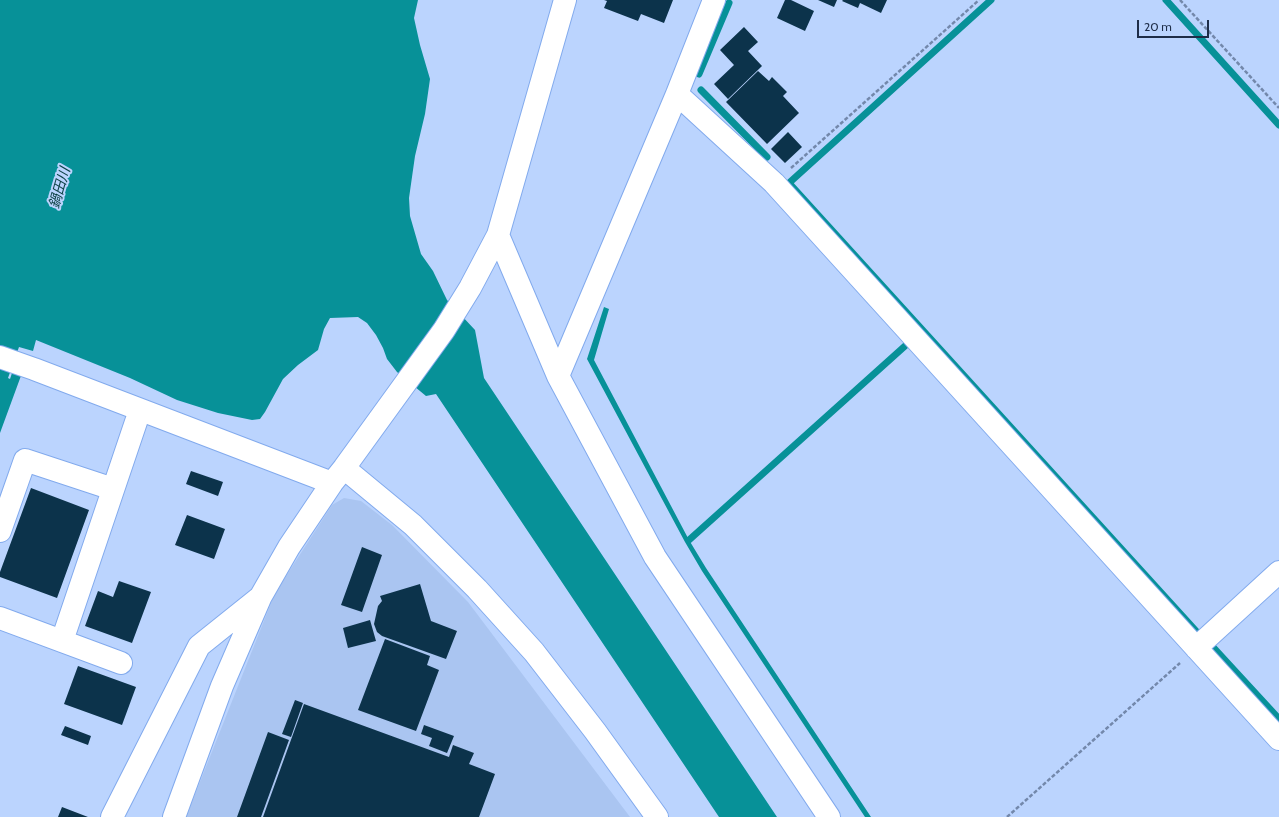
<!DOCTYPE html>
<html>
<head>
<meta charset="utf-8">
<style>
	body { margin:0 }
	#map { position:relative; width:1279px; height:817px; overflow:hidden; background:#bbd4fe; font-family:Cabin,sans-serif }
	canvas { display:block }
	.scale { position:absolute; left:1137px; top:20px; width:72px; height:18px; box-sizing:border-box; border:2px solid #1e2d48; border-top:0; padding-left:5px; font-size:12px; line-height:14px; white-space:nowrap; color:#1e2d48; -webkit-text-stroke:3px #bbd4fe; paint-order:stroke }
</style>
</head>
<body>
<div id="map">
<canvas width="1279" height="817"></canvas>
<div class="scale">20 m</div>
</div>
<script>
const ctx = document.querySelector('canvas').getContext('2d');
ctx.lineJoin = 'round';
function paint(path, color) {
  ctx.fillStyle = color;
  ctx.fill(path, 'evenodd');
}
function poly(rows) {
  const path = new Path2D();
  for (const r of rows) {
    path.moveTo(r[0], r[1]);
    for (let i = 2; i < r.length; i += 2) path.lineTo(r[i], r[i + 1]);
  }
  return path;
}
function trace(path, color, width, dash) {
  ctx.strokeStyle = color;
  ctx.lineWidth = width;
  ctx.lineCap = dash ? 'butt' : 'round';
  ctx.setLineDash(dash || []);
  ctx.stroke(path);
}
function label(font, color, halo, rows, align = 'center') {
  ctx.font = font + ' Cabin,"Noto Sans JP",sans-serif';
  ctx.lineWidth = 4;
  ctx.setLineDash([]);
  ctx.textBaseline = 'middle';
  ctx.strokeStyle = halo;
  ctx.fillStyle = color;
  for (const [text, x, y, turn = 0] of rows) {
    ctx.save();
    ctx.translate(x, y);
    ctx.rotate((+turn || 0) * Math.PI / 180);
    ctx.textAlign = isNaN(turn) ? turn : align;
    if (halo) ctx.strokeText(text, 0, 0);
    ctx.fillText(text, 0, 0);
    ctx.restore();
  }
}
const built = poly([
	[344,498,361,501,392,525,468,602,630,817,186,817,275,593,332,505]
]);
const water = poly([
	[0,0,418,0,414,18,420,45,430,79,425,114,415,156,409,198,410,216,421,254,433,271,447,300,475,330,484,378,777,817,719,817,436,394,426,396,397,372,387,359,383,348,376,335,367,323,358,317,330,318,324,329,318,350,298,365,283,379,265,412,260,419,252,420,218,413,177,400,130,378,36,340,33,351,19,347,8,378,10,379,13,370,22,373,0,433],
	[604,307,609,309,594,360,689,540,706,568,871,817,865,817,702,571,685,542,587,359]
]);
const stream = poly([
	[991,0,789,183,1196,631],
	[1166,0,1279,125],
	[699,74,729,3],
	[701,90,767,157],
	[689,540,905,346],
	[1212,646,1279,719]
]);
const building = poly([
	[604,0,673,0,664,23,641,14,638,21,604,8,607,1],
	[785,0,791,0,814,11,805,31,777,18],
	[818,0,837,0,834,7],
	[843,0,887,0,881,13,860,3,858,8,842,1],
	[744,27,758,42,748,51,762,66,728,99,714,84,734,65,720,50],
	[758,71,769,81,772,77,787,92,783,96,799,113,767,144,726,102],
	[788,132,802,147,785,163,771,149],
	[191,471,223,482,218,496,186,484],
	[31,488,89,510,57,598,0,577,0,572],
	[187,515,225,529,214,559,175,545],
	[362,547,382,555,362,612,341,605],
	[119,581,151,592,132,643,85,626,98,591,113,597],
	[420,584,431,621,457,631,446,659,382,636,377,632,374,624,378,606,382,601,380,596],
	[370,620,376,641,348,648,343,628],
	[385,639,430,656,427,665,439,670,416,731,358,710],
	[78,666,136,687,122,725,64,704],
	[295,700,303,703,291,737,282,734],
	[304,704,449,757,453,745,474,753,469,764,495,774,479,817,263,817],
	[424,725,454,736,447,753,429,746,432,738,421,734],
	[65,726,91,736,88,745,61,735],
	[268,732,289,740,261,817,237,817],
	[62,807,88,817,58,817]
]);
const path = poly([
	[1180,0,1279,108],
	[791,168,979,0],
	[1007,817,1180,663]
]);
const minor = poly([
	[677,94,774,183,1279,739],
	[498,235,558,376,655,557,829,817],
	[0,357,34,369,332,483],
	[558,376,677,94,714,0],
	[344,468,413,525,477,589,534,652,595,731,657,817],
	[0,531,25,460,113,489],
	[0,618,121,663],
	[62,641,140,410],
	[1196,648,1279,572],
	[112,817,199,646,259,598],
	[174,817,222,686,261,596,289,547,332,483,344,468,444,330,470,288,498,235,565,0]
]);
const waterNames = [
	["鍋田川",60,188,-74]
];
paint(built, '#aac5f1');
paint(water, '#079198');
trace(stream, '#079198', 7);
paint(building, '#0c334b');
trace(minor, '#82aaed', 24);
trace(path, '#7388ab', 2.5, [4, 2]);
trace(minor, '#fff', 22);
label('italic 14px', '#0b3f42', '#bbd4fe', waterNames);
</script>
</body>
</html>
